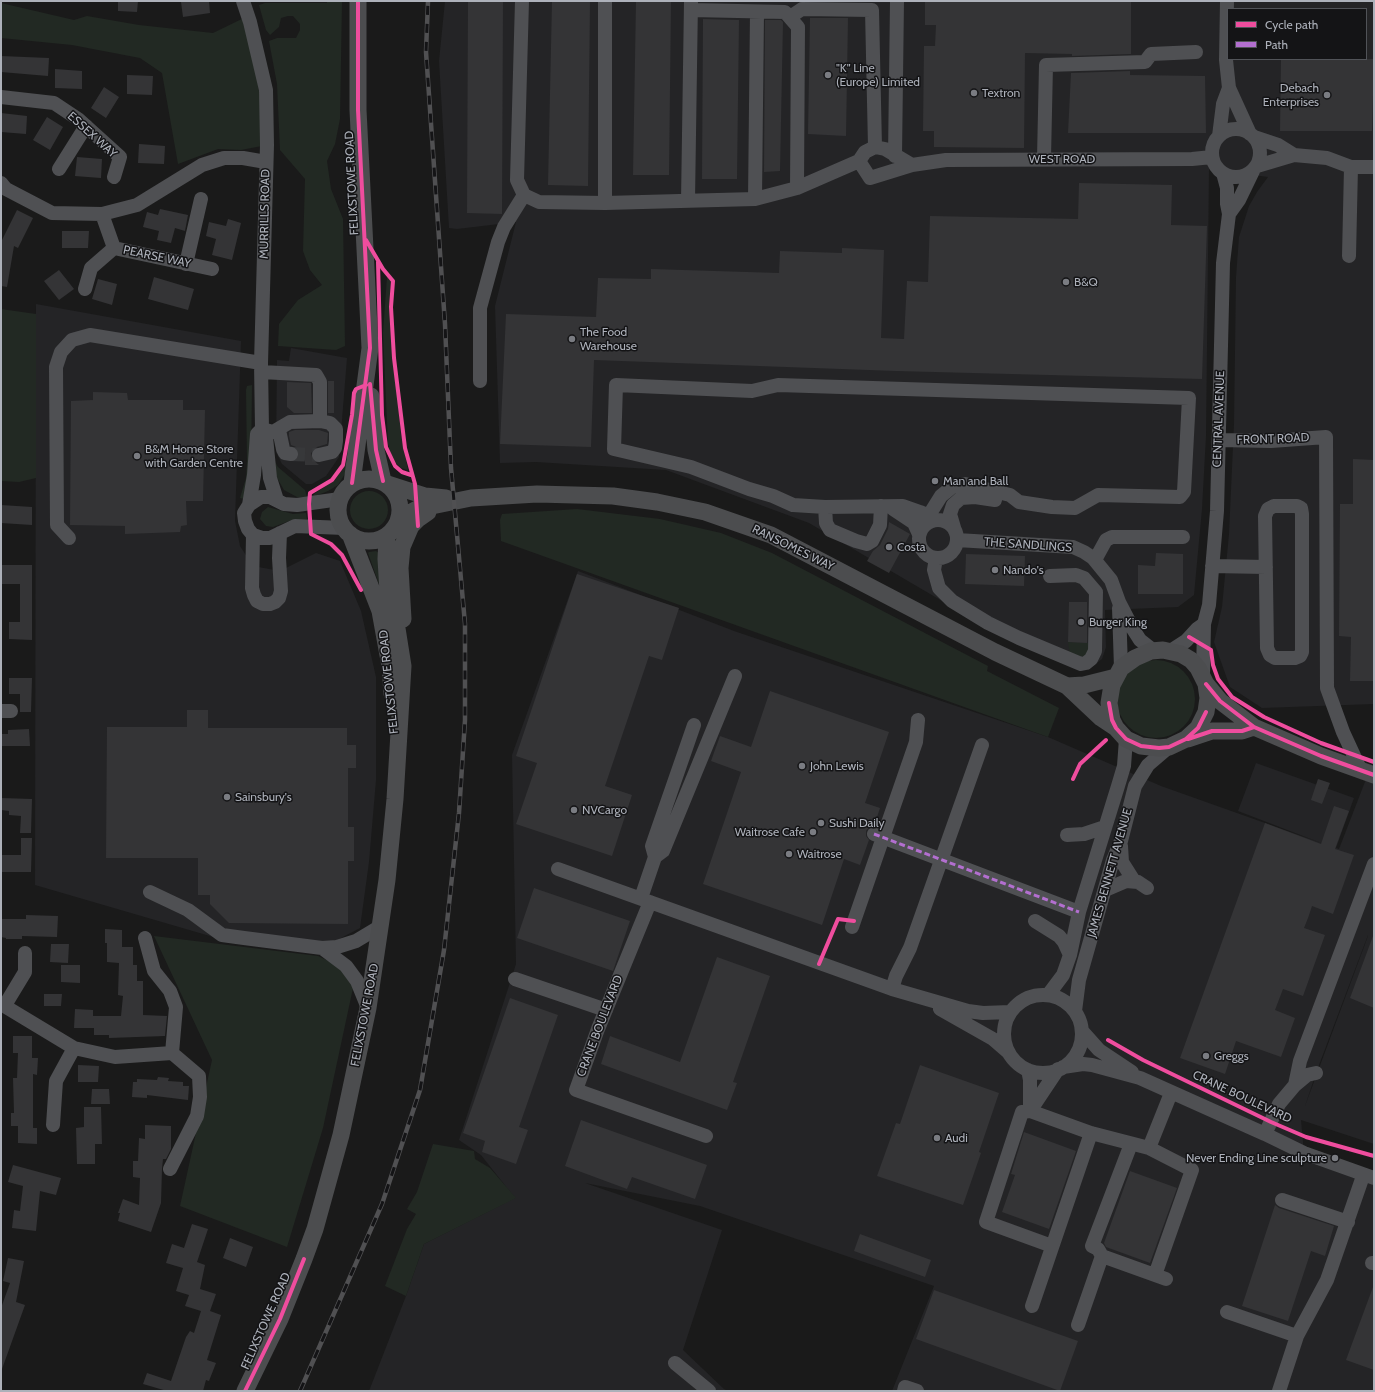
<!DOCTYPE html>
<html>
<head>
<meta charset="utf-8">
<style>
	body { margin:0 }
	#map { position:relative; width:1375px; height:1392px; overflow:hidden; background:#1a1a1a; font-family:Cabin,sans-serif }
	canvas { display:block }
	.frame { position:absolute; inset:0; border:2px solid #adb1ba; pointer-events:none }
	.legend { position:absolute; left:1227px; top:8px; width:140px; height:52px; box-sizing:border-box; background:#141416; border:1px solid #515358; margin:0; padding:5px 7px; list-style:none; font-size:12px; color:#adb1ba }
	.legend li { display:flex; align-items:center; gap:8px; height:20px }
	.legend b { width:20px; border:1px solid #515358 }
</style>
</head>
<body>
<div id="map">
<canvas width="1375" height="1392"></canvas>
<div class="frame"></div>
<ul class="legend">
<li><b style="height:5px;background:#ef4d9e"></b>Cycle path</li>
<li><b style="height:5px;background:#b36fd0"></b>Path</li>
</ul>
</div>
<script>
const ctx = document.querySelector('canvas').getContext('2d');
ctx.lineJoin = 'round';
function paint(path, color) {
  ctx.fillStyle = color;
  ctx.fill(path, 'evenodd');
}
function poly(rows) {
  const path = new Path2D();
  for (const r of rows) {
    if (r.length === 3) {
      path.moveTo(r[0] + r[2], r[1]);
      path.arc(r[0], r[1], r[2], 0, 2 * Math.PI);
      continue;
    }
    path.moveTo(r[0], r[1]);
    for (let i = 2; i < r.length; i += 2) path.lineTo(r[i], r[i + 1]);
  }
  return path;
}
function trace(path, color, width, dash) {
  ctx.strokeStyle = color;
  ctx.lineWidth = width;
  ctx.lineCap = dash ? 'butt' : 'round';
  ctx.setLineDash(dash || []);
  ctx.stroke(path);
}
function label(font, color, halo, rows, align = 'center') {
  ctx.font = font + ' Cabin,sans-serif';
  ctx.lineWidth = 3;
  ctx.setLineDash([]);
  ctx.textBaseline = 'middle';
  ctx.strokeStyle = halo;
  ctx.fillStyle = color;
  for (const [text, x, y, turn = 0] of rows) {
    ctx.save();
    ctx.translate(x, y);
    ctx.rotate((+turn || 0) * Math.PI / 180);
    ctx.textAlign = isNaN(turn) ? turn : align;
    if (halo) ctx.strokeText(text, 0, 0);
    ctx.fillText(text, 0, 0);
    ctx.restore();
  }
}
const built = poly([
	[445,1,1374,1,1374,704,1262,708,1230,687,1214,642,1222,607,1229,534,1234,424,1236,277,1239,237,1249,206,1257,192,1268,177,1209,169,1206,436,1202,509,1194,595,1178,607,1105,610,1106,647,1102,659,1093,666,983,625,809,523,666,470,536,462,500,463,495,306,516,222,457,229,449,228,439,61],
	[1228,9,1366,9,1366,59,1228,59],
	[36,304,241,341,235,521,240,546,253,566,280,571,316,553,340,561,361,611,376,677,376,780,369,862,360,928,322,948,227,941,35,885],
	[291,348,347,358,339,457,326,476,312,484,306,484,282,464,276,452,277,360,289,361],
	[578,571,734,631,1048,737,1161,786,1324,844,1238,811,1256,763,1354,798,1336,848,1339,849,1368,774,1374,775,1374,1144,1301,1120,1304,1153,1374,1178,1374,1391,892,1391,934,1286,700,1206,585,1183,722,1230,683,1350,724,1389,728,1391,369,1391,406,1296,424,1244,515,1198,481,1155,459,1140,516,964,512,755],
	[1368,935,1368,936,1305,1106,1316,1073]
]);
const green = poly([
	[327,1,342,1,340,119,335,144,327,161,331,189,343,219,345,346,336,350,278,346,279,324,298,300,322,285,310,270,303,251,305,179,280,150,277,84,269,41,277,38,296,38,300,30,300,24,293,16,288,16,281,18,279,27,270,35,266,30,259,5,265,3,327,3],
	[1,3,74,20,87,16,139,25,213,33,248,16,267,145,241,150,218,149,178,164,162,73,140,58,72,45,1,38],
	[387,277,391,281,390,313,401,435,408,470,401,468,395,462,391,456,388,444,383,333],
	[1,309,36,314,36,478,19,482,1,481],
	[252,385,251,465,244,499,240,498,246,478,247,462,246,390,247,386],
	[275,462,278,467,305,490,307,497,297,497,284,490,276,476],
	[346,463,346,472,338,485,328,491,313,497,314,494,335,480],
	[369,510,19],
	[268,507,293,514,306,513,307,519,292,520,273,527,266,526,260,519,262,512],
	[577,509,660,519,721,533,772,553,988,666,987,671,1059,708,1048,737,501,541,500,520,502,514],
	[376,551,379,553,380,587,368,553,369,552],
	[1068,642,1090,643,1090,651,1084,657,1070,654],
	[1156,699,39],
	[154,936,318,956,339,966,349,979,353,988,323,1128,287,1247,180,1206,212,1060],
	[433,1144,474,1151,475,1159,490,1168,516,1198,424,1244,406,1296,385,1286,407,1229,416,1214,407,1209,417,1192]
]);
const building = poly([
	[118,1,138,1,137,12,118,11],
	[189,1,209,1,210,13,183,17,181,2],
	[468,1,503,1,502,214,467,213],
	[552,1,590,1,588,186,548,185],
	[636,1,671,1,669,175,633,175],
	[925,1,1131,1,1131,54,1072,56,1072,54,1025,53,1024,148,934,147,934,131,923,131,924,46,935,46,936,25,925,25],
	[810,18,848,18,846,136,808,134],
	[703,19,739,20,737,179,702,179],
	[765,20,781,20,783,22,780,171,764,172],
	[1,56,49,58,48,76,1,72],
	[1281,59,1374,59,1372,131,1280,131],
	[55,69,82,71,82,89,55,88],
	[1130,71,1130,75,1205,76,1206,133,1068,133,1071,73],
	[127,75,153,76,152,95,127,94],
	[104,87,119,97,106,118,91,108],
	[1,113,27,116,26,134,1,132],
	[47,117,63,127,50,150,33,140],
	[139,144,165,146,164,164,138,163],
	[77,157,102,159,101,178,75,176],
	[1079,183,1172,185,1171,225,1207,226,1202,379,896,371,594,360,591,447,500,444,506,314,596,317,598,278,651,279,651,269,779,273,780,251,842,253,842,248,884,250,881,338,904,339,907,281,928,282,930,216,1078,219],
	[160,209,188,215,185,231,175,228,171,243,157,240,159,231,143,227,147,212,158,215],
	[17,210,33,218,18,248,14,246,7,287,1,286,1,242],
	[228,219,241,223,232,260,212,255,216,239,206,236,209,222,226,226],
	[62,231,89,231,88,248,62,248],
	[59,270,74,289,59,300,44,281],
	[154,277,194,289,188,310,148,299],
	[98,279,117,284,112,305,92,299],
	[328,381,334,381,334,413,328,413],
	[287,382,311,383,312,413,294,413,287,407],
	[93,392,127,393,128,400,183,400,183,410,205,410,203,501,186,501,187,525,181,526,180,532,125,534,125,526,70,525,71,401,93,400],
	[295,430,319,430,328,433,327,444,317,447,311,453,313,460,319,465,305,465,305,460,297,460,299,451,296,447,291,445,289,436,289,432],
	[1353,459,1374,460,1374,681,1350,681,1351,637,1339,636,1340,504,1353,504],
	[1,505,32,507,32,525,1,523],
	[889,522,910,534,889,573,867,561,873,551,880,545,888,529],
	[1156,553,1183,554,1183,594,1138,594,1138,565,1155,566],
	[966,554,1025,556,1024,586,965,584],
	[1,565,32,565,32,640,9,639,9,622,20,622,20,584,1,584],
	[577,574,679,608,662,660,649,656,605,786,632,795,612,856,516,824,537,763,516,756],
	[1069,602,1087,602,1087,643,1068,642],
	[9,678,32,678,31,712,20,712,20,694,9,694],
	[770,691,889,732,865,803,880,808,874,826,869,827,866,831,866,836,869,840,860,865,844,859,822,925,703,884,741,772,711,761,720,736,751,747],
	[187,710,208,710,208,728,347,728,347,745,356,745,356,768,348,768,348,827,354,827,354,861,348,861,348,924,229,923,210,904,210,895,198,895,198,858,106,858,107,727,187,727],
	[29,729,30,746,1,746,1,734,8,734,8,730],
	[1318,779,1330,783,1322,804,1311,800],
	[1,798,32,799,31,833,20,833,21,816,9,815,9,811,1,810],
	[1334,806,1349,811,1335,849,1354,855,1333,914,1312,906,1308,918,1304,928,1325,935,1303,996,1283,989,1275,1010,1295,1018,1281,1057,1236,1041,1225,1074,1180,1058,1265,823,1321,844],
	[21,838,32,838,31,872,1,872,1,855,21,855],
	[534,888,630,921,613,971,517,938],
	[26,915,58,916,57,937,22,936,22,939,6,939,6,938,1,937,1,919,26,919],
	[105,929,122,930,122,947,133,947,133,965,137,965,137,981,143,981,143,1015,167,1016,165,1036,109,1038,109,1035,94,1035,94,1028,74,1028,75,1009,93,1010,93,1016,121,1016,123,996,118,995,119,963,107,962,107,943,105,943],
	[1373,936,1374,936,1374,1008,1350,998],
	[51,944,69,944,68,963,50,962],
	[717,957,770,976,733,1082,737,1083,727,1110,601,1064,610,1036,680,1062],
	[61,965,80,965,80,983,61,982],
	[44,994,62,994,61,1006,44,1006],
	[510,998,558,1015,519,1127,528,1130,516,1164,482,1152,485,1141,463,1133],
	[13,1036,32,1036,32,1058,38,1058,37,1075,33,1074,33,1128,37,1128,37,1144,18,1143,18,1126,11,1126,11,1113,14,1113,13,1078,17,1078,18,1053,13,1053],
	[78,1065,99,1066,98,1082,78,1082],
	[920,1065,999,1093,979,1152,981,1153,963,1205,877,1176,896,1123,900,1124],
	[158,1077,169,1078,168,1081,183,1082,183,1086,189,1086,188,1100,147,1095,147,1098,132,1097,133,1082,137,1082,137,1079,157,1080],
	[92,1089,109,1089,110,1104,91,1104],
	[84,1107,101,1107,102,1144,95,1144,95,1164,77,1164,76,1128,84,1127],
	[581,1120,707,1165,695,1199,632,1177,627,1189,565,1166],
	[145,1125,171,1126,171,1149,166,1159,163,1159,162,1169,161,1203,151,1232,118,1221,120,1213,118,1213,123,1199,139,1205,140,1178,133,1177,133,1161,138,1161,139,1138,145,1139],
	[1024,1132,1076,1151,1049,1229,1002,1212,1015,1175,1011,1174],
	[13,1165,61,1178,56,1195,40,1191,36,1231,12,1228,14,1210,20,1211,23,1186,8,1182],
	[1130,1171,1177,1188,1150,1263,1106,1247,1104,1243],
	[1275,1205,1279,1208,1334,1226,1325,1256,1311,1251,1288,1321,1242,1306],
	[192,1224,208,1229,197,1262,205,1265,200,1289,216,1294,210,1311,221,1315,207,1360,216,1363,209,1381,206,1380,203,1391,167,1391,143,1384,147,1373,171,1381,186,1337,190,1331,194,1333,201,1311,185,1306,189,1295,176,1291,183,1268,166,1263,172,1244,184,1248],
	[860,1234,931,1260,925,1277,854,1251],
	[230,1238,253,1247,246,1267,223,1258],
	[8,1258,24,1261,16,1302,25,1305,2,1369,1,1369,1,1308,10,1283,3,1281],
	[1373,1287,1374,1287,1374,1370,1346,1360],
	[934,1290,1078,1341,1060,1391,916,1339]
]);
const minorTunnel = poly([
	[291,454,319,455]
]);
const minor = poly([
	[243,1,250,22,266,90,267,145,261,363,262,429,266,437,270,478,277,500],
	[522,1,517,180,524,195,539,202,605,203,755,199,797,188,859,161],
	[1227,1,1226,60,1229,88,1250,134],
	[691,10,785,12,798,27,797,188],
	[790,17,802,9,872,10,875,147],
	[1,97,54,103,78,119,120,157,114,177],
	[1236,153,24],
	[1219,136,1223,104,1229,88],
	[1254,137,1278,145,1294,155],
	[895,156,897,1],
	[1044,158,1046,65,1145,62,1151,54,1196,52],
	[912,165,885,149,875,147,865,152,859,161,870,178,912,165,946,160,1192,159,1212,157],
	[1257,166,1294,155,1327,158,1351,167,1374,167],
	[59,169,86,126],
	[1,183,6,189,52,213,102,214,137,205,202,165,224,158,243,158,266,162],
	[755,199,757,12],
	[688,201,691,1],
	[605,203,605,1],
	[102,214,114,248,212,269],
	[1229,214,1239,200,1253,171],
	[1349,256,1351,167],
	[186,264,201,199],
	[85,289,91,268,114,248],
	[262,372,316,375,320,382,320,421,290,422,273,432,262,429],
	[480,381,480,308,498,242,504,227,524,195],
	[279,430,283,449,285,453,291,454],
	[1219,440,1271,441,1326,437,1327,688,1343,732,1361,771],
	[319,455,332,452,335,448,336,441,336,429,330,423,320,421],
	[340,499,297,505,284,504,270,497,261,497,249,505,244,513,245,521,248,529,253,535,262,538,270,538,295,526,344,528],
	[249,505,254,475,257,434,262,429],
	[1274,506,1297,506,1301,508,1302,514,1302,652,1300,656,1295,658,1275,658,1270,655,1267,648,1265,516,1268,509,1274,506],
	[825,507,826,523,830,530,856,541,867,544,872,541,880,525,881,506],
	[893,509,914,523,919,534],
	[938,539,19],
	[926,524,929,516,931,512,941,496,952,487,965,484,1010,495,1019,502,1052,507,1075,508,1098,495,1180,497,1184,492,1189,398,778,385,752,391,616,385,614,449,691,467,749,489,773,496,793,505,825,507,903,506,920,512,929,516,937,520],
	[955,531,950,514,953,505,961,498,975,497,995,500],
	[253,535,252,588,254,595,257,601,263,604,270,604,275,602,279,598,281,591,279,558,280,533],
	[69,538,57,525,56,367,61,352,72,340,90,335,261,363],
	[957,540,1073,547,1084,552,1093,558,1111,580,1119,602,1133,629,1140,640,1154,651],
	[936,558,934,570,939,588,952,601,988,623,1019,638,1081,664,1086,663,1091,659,1095,651,1096,592,1084,578,1076,575,1050,576],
	[1095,560,1106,540,1112,537,1183,537],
	[1212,566,1266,567],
	[1119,608,1121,668],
	[1169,652,1186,641,1197,629,1204,624],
	[1203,676,1204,624,1209,605,1217,511,1223,263,1229,214,1227,204,1227,188,1223,173],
	[1,711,11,711],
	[874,834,1079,912],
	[1067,835,1084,834,1105,827],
	[1121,846,1122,862,1134,881],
	[655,857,663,851,735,676],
	[558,869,892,989,968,1011,983,1013,1010,1012],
	[1105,890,1126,881,1138,882,1147,888],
	[150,892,188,910,222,935,244,938,322,948,337,947,356,941,381,926],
	[641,898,655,857,652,846,694,725],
	[650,902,598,1029,576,1090,706,1136],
	[1035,921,1059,936,1064,942,1070,955],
	[852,927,916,742,918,720],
	[145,938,154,971,170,991,176,1007,172,1053],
	[322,948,346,966,357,981,368,1008],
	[515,979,606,1010],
	[892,989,896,976,910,948,982,745],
	[1043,1034,39],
	[1048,995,1063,975,1070,955,1079,912,1118,786,1124,766,1126,739],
	[1,1004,74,1048,115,1057,172,1053],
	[5,1005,25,972,25,953],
	[940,1009,993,1039,1008,1052],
	[1075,1011,1079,980,1113,860,1121,841,1135,786,1148,765,1169,747],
	[1082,1031,1099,1050,1132,1072],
	[1063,1067,1083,1064,1092,1065,1140,1078,1265,1134,1304,1153,1374,1178],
	[1028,1070,1030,1080,1030,1111],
	[1295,1085,1300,1061,1374,864],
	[1030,1111,1058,1069],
	[53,1125,56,1081,74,1048],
	[1265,1134,1279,1104,1295,1085,1307,1075,1316,1073],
	[1131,1144,1092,1246,1098,1249,1102,1256,1166,1279],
	[1149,1148,1171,1093],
	[170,1169,197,1116,200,1097,199,1076,172,1053],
	[1282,1200,1348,1222],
	[1052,1246,986,1222,1022,1112,1030,1111,1091,1133,1149,1148,1192,1170,1155,1275],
	[1372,1263,1374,1263],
	[1032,1306,1091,1133],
	[1227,1312,1297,1336],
	[1078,1325,1102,1256],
	[675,1363,709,1391],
	[904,1391,905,1387,917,1391],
	[1279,1391,1297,1336,1327,1280,1363,1176]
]);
const major = poly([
	[371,396,376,450,383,481],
	[369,510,31],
	[352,483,370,348,358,110,358,1],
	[388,484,425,496,446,498],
	[400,518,417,509,471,498,537,494,613,496,657,502,705,512,771,535,995,652,1067,686,1101,718,1116,728],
	[350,534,380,611,390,666,392,694],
	[403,619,400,568,402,547,411,526,418,519,428,512],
	[1163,650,1181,654,1191,660,1198,668,1206,684,1208,698,1206,712,1198,728,1186,739,1169,747,1159,748,1141,746,1126,739,1116,728,1112,720,1109,703,1112,685,1121,668,1135,658,1151,651,1163,650],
	[1206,684,1220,701,1254,727,1321,756,1374,775],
	[1067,686,1084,685,1116,677],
	[1188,739,1212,731,1242,731,1254,727],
	[245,1391,280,1319,304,1259,315,1229,341,1135,368,1008,387,880,395,799,403,666,396,622,388,591,386,559,387,536]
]);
const rail = poly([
	[300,1391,382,1204,420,1090,444,950,459,813,465,720,465,624,451,468,445,324,426,52,428,1]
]);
const quiet = poly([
	[874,834,1079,912]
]);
const cycleway = poly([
	[366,240,383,269,393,281,391,307,394,358,405,448,415,484,418,526],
	[378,262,382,415,386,447,395,466,402,472,411,475],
	[370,384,376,450,383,481],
	[352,483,370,348,358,110,358,1],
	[361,590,342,555,331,544,311,534,309,504,310,493,332,480,343,465,352,415,354,393,356,389,366,385],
	[1189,637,1211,650,1213,665,1218,679,1232,697,1264,717,1321,743,1374,762],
	[1206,684,1220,701,1254,727,1321,756,1374,775],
	[1109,703,1112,720,1116,728,1126,739,1141,746,1159,748,1169,747,1186,739,1198,728,1206,712],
	[1188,739,1212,731,1242,731,1254,727],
	[1073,779,1080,764,1106,740],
	[819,964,838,919,854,921],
	[1108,1040,1143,1060,1271,1122,1306,1137,1374,1156],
	[245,1391,280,1319,304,1259]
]);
const markers = [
	[828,75,4,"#7a7c82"],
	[974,93,4,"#7a7c82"],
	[1327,95,4,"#7a7c82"],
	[1066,282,4,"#7a7c82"],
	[572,339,4,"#7a7c82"],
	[137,456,4,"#7a7c82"],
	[935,481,4,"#7a7c82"],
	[889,547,4,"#7a7c82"],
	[995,570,4,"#7a7c82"],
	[1081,622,4,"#7a7c82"],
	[802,766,4,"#7a7c82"],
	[227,797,4,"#7a7c82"],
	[574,810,4,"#7a7c82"],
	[821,823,4,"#7a7c82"],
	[813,832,4,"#7a7c82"],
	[789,854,4,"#7a7c82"],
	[1206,1056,4,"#7a7c82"],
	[937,1138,4,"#7a7c82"],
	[1335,1158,4,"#7a7c82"]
];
const poiNames = [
	["\"K\" Line",836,68],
	["(Europe) Limited",836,82],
	["Debach",1319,88,"right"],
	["Enterprises",1319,102,"right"],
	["Textron",982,93],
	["B&Q",1074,282],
	["The Food",580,332],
	["Warehouse",580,346],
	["B&M Home Store",145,449],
	["with Garden Centre",145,463],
	["Man and Ball",943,481],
	["Costa",897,547],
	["Nando's",1003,570],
	["Burger King",1089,622],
	["John Lewis",810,766],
	["Sainsbury's",235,797],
	["NVCargo",582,810],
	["Sushi Daily",829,823],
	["Waitrose Cafe",805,832,"right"],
	["Waitrose",797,854],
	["Greggs",1214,1056],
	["Audi",945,1138],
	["Never Ending Line sculpture",1327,1158,"right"]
];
const streetNames = [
	["ESSEX WAY",92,135,42],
	["WEST ROAD",1062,159],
	["FELIXSTOWE ROAD",352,183,-93],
	["MURRILLS ROAD",265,214,-89],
	["PEARSE WAY",157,257,12],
	["CENTRAL AVENUE",1219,419,-88],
	["FRONT ROAD",1273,439,-2],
	["THE SANDLINGS",1028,545,4],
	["RANSOMES WAY",793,548,26],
	["FELIXSTOWE ROAD",389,682,-96],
	["JAMES BENNETT AVENUE",1110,873,-74],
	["FELIXSTOWE ROAD",365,1015,-79],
	["CRANE BOULEVARD",600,1026,-69],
	["CRANE BOULEVARD",1242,1097,25],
	["FELIXSTOWE ROAD",266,1321,-66]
];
paint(built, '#242426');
paint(green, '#222923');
paint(building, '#343436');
trace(minorTunnel, '#37383a', 14, [14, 7]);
trace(minor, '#4f5053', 14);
trace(major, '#4c4d4f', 17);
trace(rail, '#505052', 4.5);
trace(rail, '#141416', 3, [9]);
trace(quiet, '#b36fd0', 3, [6, 3]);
trace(cycleway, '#ef4d9e', 4);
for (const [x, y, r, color] of markers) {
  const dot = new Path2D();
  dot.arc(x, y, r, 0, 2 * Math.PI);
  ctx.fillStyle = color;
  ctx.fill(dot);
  trace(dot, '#141416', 1.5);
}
label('12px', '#adb1ba', '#141416', poiNames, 'left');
label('12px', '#adb1ba', '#141416', streetNames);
</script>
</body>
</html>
